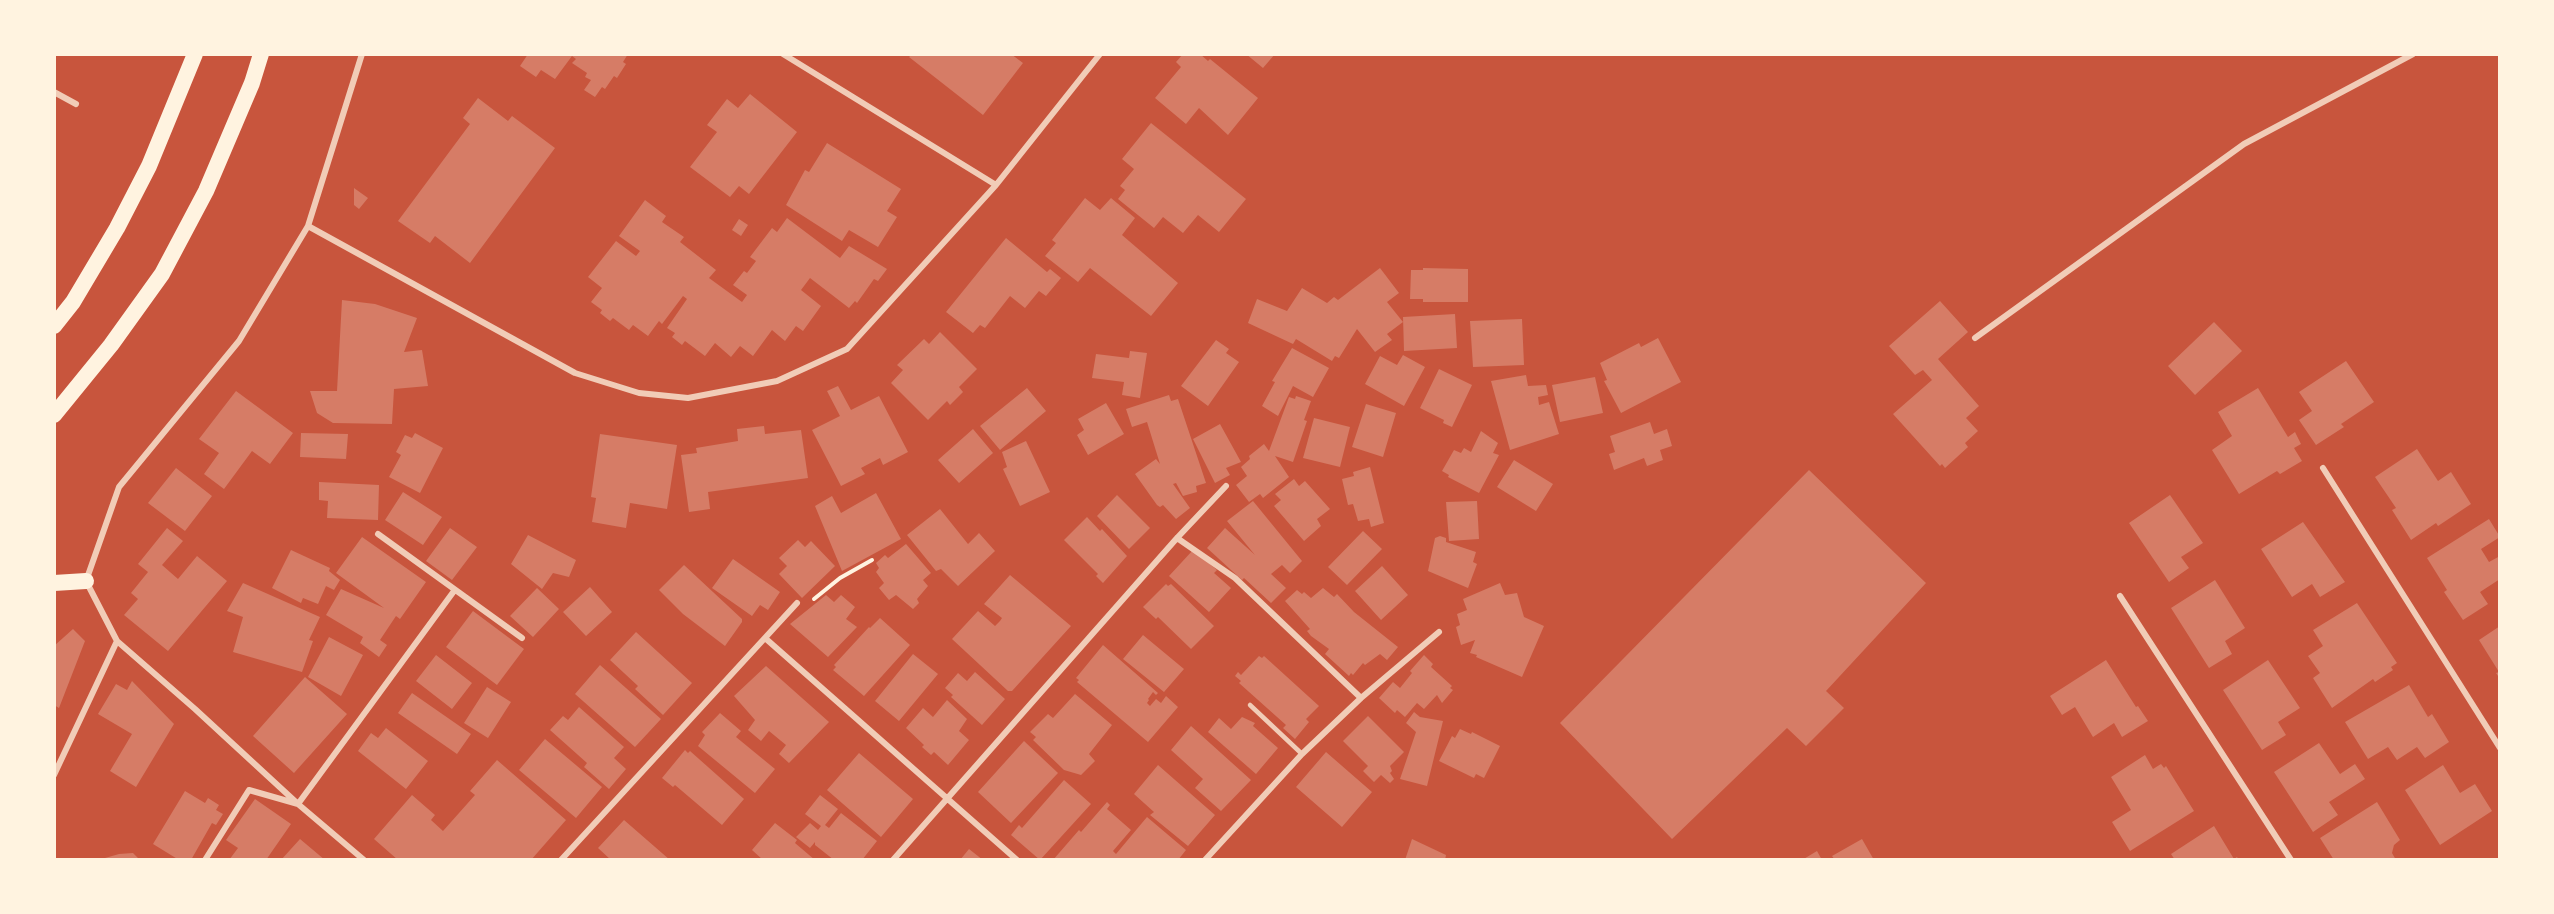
<!DOCTYPE html>
<html>
<head>
<meta charset="utf-8">
<style>
	body { margin:0 }
	#map { position:relative; width:2554px; height:914px; overflow:hidden; background:#c8553d; font-family:Rubik,sans-serif }
	canvas { display:block }
	.frame { position:absolute; inset:0; border:56px solid #fff3e0; pointer-events:none }
</style>
</head>
<body>
<div id="map">
<canvas width="2554" height="914"></canvas>
<div class="frame"></div>
</div>
<script>
const ctx = document.querySelector('canvas').getContext('2d');
ctx.lineJoin = 'round';
function paint(path, color) {
  ctx.fillStyle = color;
  ctx.fill(path, 'evenodd');
}
function poly(rows) {
  const path = new Path2D();
  for (const r of rows) {
    path.moveTo(r[0], r[1]);
    for (let i = 2; i < r.length; i += 2) path.lineTo(r[i], r[i + 1]);
  }
  return path;
}
function trace(path, color, width, dash) {
  ctx.strokeStyle = color;
  ctx.lineWidth = width;
  ctx.lineCap = dash ? 'butt' : 'round';
  ctx.setLineDash(dash || []);
  ctx.stroke(path);
}
const building = poly([
	[528,54,628,54,623,62,626,64,617,78,614,76,605,89,602,87,595,97,584,90,591,80,585,77,587,73,572,63,576,59,572,56,555,79,541,70,536,77,520,66],
	[912,54,1011,54,1023,63,983,115,909,57],
	[1183,54,1200,54,1208,61,1210,59,1258,98,1228,135,1199,108,1186,124,1155,98,1181,67,1176,62],
	[1246,54,1275,54,1263,68],
	[750,94,797,132,749,194,739,186,730,197,690,167,717,132,707,125,727,99,738,108],
	[478,98,508,121,512,116,555,148,470,263,435,236,430,243,398,221,470,124,463,118],
	[1151,123,1246,199,1219,232,1198,215,1183,233,1163,217,1154,228,1118,199,1125,190,1120,186,1134,169,1122,159],
	[827,143,901,189,887,211,897,217,878,247,849,230,842,241,786,205,805,170,809,172],
	[354,188,368,198,359,209,354,205],
	[1085,198,1100,210,1111,198,1135,218,1122,235,1178,283,1151,316,1090,268,1078,282,1045,256,1056,243,1052,240],
	[645,200,666,216,662,222,684,237,680,242,716,270,709,278,742,302,747,295,733,285,744,271,747,273,756,261,750,257,772,228,777,232,787,218,840,258,849,246,887,269,878,281,874,279,857,303,855,301,849,308,810,278,801,290,821,306,803,331,796,326,785,341,772,330,753,356,740,346,731,357,715,343,705,356,685,341,682,345,672,337,675,333,667,328,687,299,683,296,662,324,659,321,648,336,633,325,629,330,613,318,610,321,600,313,602,310,591,302,602,288,588,277,616,241,636,256,640,251,619,236],
	[739,219,748,225,741,236,732,230],
	[1006,238,1047,272,1050,269,1061,278,1046,296,1039,291,1025,308,1010,296,985,328,980,325,973,333,946,312],
	[1380,268,1399,293,1387,302,1403,322,1387,334,1392,340,1375,352,1357,329,1339,358,1335,356,1332,361,1296,339,1293,344,1248,323,1257,299,1287,311,1302,288,1327,303,1334,297,1338,300],
	[1423,268,1468,269,1468,302,1423,302,1423,299,1410,299,1411,270,1423,270],
	[342,300,375,304,417,318,404,352,422,350,428,386,394,389,392,424,333,423,317,413,310,391,337,391],
	[1940,301,1968,332,1938,359,1979,406,1966,418,1978,431,1965,443,1968,447,1945,468,1942,464,1940,466,1893,414,1932,380,1923,370,1915,375,1889,346],
	[1455,314,1457,348,1404,351,1403,317],
	[1522,319,1524,365,1473,367,1470,321],
	[2214,322,2242,351,2195,395,2168,366],
	[940,332,977,369,959,387,963,392,950,405,947,401,928,420,891,383,903,370,897,365,924,339,929,344],
	[1658,338,1681,382,1621,413,1604,381,1607,380,1600,363,1639,343,1641,347],
	[1216,340,1229,349,1226,353,1239,362,1208,406,1181,386],
	[1292,348,1329,368,1313,397,1293,386,1278,416,1262,406,1275,382,1272,381],
	[1130,351,1147,353,1140,398,1122,395,1124,382,1092,378,1096,354,1129,358],
	[1403,355,1425,367,1404,406,1365,384,1380,356,1397,365],
	[2346,361,2374,402,2341,424,2344,427,2316,445,2299,420,2312,411,2299,392],
	[1439,369,1472,385,1452,427,1443,423,1444,420,1420,408],
	[1526,375,1528,386,1546,385,1548,395,1538,397,1539,405,1549,402,1559,434,1510,450,1491,381],
	[1595,377,1603,413,1560,422,1552,385],
	[838,386,851,410,879,396,908,452,883,465,880,458,861,468,865,474,841,486,812,430,840,416,827,391],
	[1027,388,1046,411,1000,450,980,426],
	[2258,388,2288,437,2295,432,2301,444,2294,448,2302,461,2280,474,2277,471,2239,494,2212,450,2232,436,2218,412],
	[236,391,293,433,270,464,252,451,224,489,204,474,219,453,199,439],
	[1169,395,1171,401,1178,399,1206,483,1196,486,1197,492,1183,496,1176,483,1173,484,1190,508,1176,519,1163,505,1160,507,1157,505,1135,474,1156,459,1160,464,1147,422,1132,427,1126,409],
	[1296,396,1311,401,1304,420,1307,421,1293,462,1275,456,1289,477,1263,498,1260,494,1249,502,1236,485,1247,476,1241,467,1250,459,1249,456,1264,444,1269,451,1289,397,1295,399],
	[1106,403,1124,434,1088,455,1077,435,1084,430,1078,419],
	[1366,404,1396,413,1383,457,1352,447],
	[1314,418,1350,427,1340,467,1303,458],
	[1650,422,1654,434,1667,429,1672,446,1660,450,1663,460,1647,466,1644,458,1614,470,1609,454,1615,452,1610,436],
	[1220,424,1241,462,1226,468,1230,475,1215,483,1193,439],
	[764,426,765,434,801,430,808,478,708,492,710,509,689,512,681,455,697,453,696,448,738,441,737,429],
	[973,429,993,453,959,483,938,460],
	[1481,431,1498,443,1493,453,1499,455,1479,493,1448,477,1449,475,1442,471,1454,450,1461,453,1464,448,1471,452],
	[301,433,348,434,346,459,300,457],
	[415,433,443,448,420,493,389,477,401,455,396,452,405,435,412,438],
	[600,434,677,445,667,509,630,503,626,528,592,522,596,498,591,497],
	[1026,441,1050,492,1020,506,1003,469,1007,467,1002,452],
	[2417,449,2438,481,2451,472,2471,504,2438,526,2436,523,2411,540,2392,510,2396,508,2375,477],
	[1514,460,1553,484,1536,511,1497,487],
	[1370,467,1384,523,1371,527,1369,519,1358,521,1353,504,1348,505,1342,479,1354,476,1353,472],
	[176,468,212,496,185,531,148,503],
	[1809,470,1926,583,1826,691,1844,708,1806,746,1787,728,1672,839,1560,723],
	[1294,479,1299,486,1305,481,1330,509,1317,519,1321,526,1304,541,1274,506,1281,500,1275,494],
	[319,482,379,485,378,520,327,518,328,501,319,500],
	[403,492,442,517,423,545,385,520],
	[876,493,901,539,842,571,815,506,832,496,841,513],
	[1117,495,1150,528,1129,549,1097,516],
	[2170,495,2203,543,2181,557,2189,568,2169,582,2129,523],
	[1253,501,1302,561,1290,573,1282,565,1271,574,1286,588,1271,603,1244,578,1242,580,1207,548,1225,528,1255,555,1227,521],
	[1477,501,1479,539,1449,541,1446,502],
	[940,509,968,544,979,533,995,551,958,586,941,569,936,571,907,535],
	[1087,517,1100,531,1102,529,1127,556,1103,583,1096,576,1098,574,1064,540],
	[2489,519,2500,537,2481,549,2489,562,2500,556,2500,579,2480,592,2488,604,2463,620,2444,592,2447,590,2427,558],
	[2303,522,2345,582,2320,597,2312,584,2292,597,2261,549],
	[167,528,183,541,162,565,178,579,197,556,227,581,168,651,124,615,138,599,131,593,148,572,138,564],
	[450,528,477,547,452,580,426,561],
	[1363,531,1382,549,1347,585,1328,567],
	[528,535,576,560,569,577,553,573,542,589,511,564],
	[1440,536,1446,538,1446,542,1476,552,1473,562,1477,564,1468,588,1428,571,1435,538],
	[362,537,426,582,400,619,396,616,380,640,387,645,379,657,360,643,363,637,326,615,341,589,384,608,336,573],
	[798,540,805,547,811,541,835,566,802,598,779,574,787,566,779,558],
	[906,544,931,573,923,580,928,586,917,599,919,603,913,609,896,595,889,600,879,588,884,583,876,572,879,568,876,563,885,555,888,558],
	[291,550,330,568,329,571,340,580,334,590,326,586,318,604,303,598,301,603,272,588],
	[1193,550,1217,570,1214,573,1231,588,1209,612,1169,576],
	[733,559,780,592,768,610,760,605,752,616,712,588],
	[684,565,742,619,742,622,725,646,683,614,659,590],
	[1382,566,1408,595,1381,620,1355,591],
	[1010,575,1071,626,1012,691,1008,691,952,639,978,611,995,626,1000,621,1002,618,984,604],
	[2215,580,2245,628,2225,641,2232,654,2209,668,2171,608],
	[243,583,320,617,309,640,313,641,302,672,233,652,243,617,227,611],
	[1500,583,1505,595,1517,593,1524,617,1544,626,1522,677,1476,657,1477,655,1470,653,1475,640,1461,645,1456,627,1460,625,1457,614,1467,610,1463,599],
	[1166,584,1168,586,1171,584,1214,626,1191,649,1158,617,1156,619,1143,607],
	[590,587,612,612,586,636,563,612],
	[537,588,559,609,533,637,510,616],
	[1323,588,1334,597,1337,594,1354,612,1398,647,1387,660,1380,654,1365,665,1363,663,1353,675,1351,673,1349,676,1325,654,1329,649,1311,636,1307,631,1310,629,1285,601,1297,590,1302,594,1304,592,1311,598],
	[826,595,834,602,841,595,855,607,846,619,857,627,828,657,790,624],
	[2357,603,2397,663,2391,667,2393,670,2375,682,2373,679,2332,708,2313,678,2320,673,2308,656,2323,646,2313,630],
	[473,611,524,649,497,685,446,647],
	[880,618,910,645,864,696,833,670,836,667,834,665,869,627,870,628],
	[2500,626,2500,679,2496,673,2499,672,2479,640],
	[73,629,85,641,59,708,54,705,54,646],
	[636,632,692,683,663,715,635,689,638,686,610,660],
	[1143,635,1184,669,1164,692,1123,659],
	[329,637,363,655,341,696,308,677],
	[1103,645,1158,693,1156,695,1153,692,1148,699,1149,700,1147,703,1150,706,1156,699,1161,703,1166,696,1178,707,1148,742,1077,682,1079,680,1076,678],
	[913,654,938,674,899,721,875,701],
	[436,655,472,683,452,709,416,681],
	[1424,655,1433,664,1431,667,1452,686,1450,688,1453,690,1442,703,1437,695,1424,709,1417,703,1405,717,1397,710,1395,713,1379,698,1393,682,1400,688,1412,673,1410,671],
	[1259,656,1262,658,1264,656,1319,706,1306,719,1309,722,1295,739,1283,728,1286,725,1239,683,1241,681,1235,676,1238,672,1241,675],
	[2106,660,2136,707,2138,706,2148,721,2122,737,2114,723,2093,737,2075,707,2062,715,2050,696],
	[2268,660,2300,708,2278,722,2286,735,2262,750,2223,690],
	[600,665,661,719,635,747,575,694],
	[766,666,829,722,789,763,779,754,786,745,769,731,761,741,748,730,755,720,734,696],
	[975,672,1005,699,982,725,951,697,953,695,945,688,958,673,967,681],
	[305,677,347,714,294,773,253,736],
	[132,681,174,724,136,787,110,771,132,734,98,714,116,684,127,690],
	[2409,685,2428,717,2432,714,2449,742,2425,758,2417,747,2397,760,2388,747,2368,759,2345,722],
	[487,687,511,702,488,738,464,723],
	[412,693,471,734,457,754,398,713],
	[1075,694,1112,725,1089,754,1095,761,1081,775,1064,770,1033,740,1036,737,1030,732,1048,714,1053,718],
	[947,700,967,719,959,731,969,740,948,765,934,752,931,755,922,747,924,745,906,728,923,708,933,717],
	[579,707,624,747,614,758,626,769,609,789,584,767,587,763,550,730,563,716,568,720],
	[1414,712,1420,717,1443,721,1427,786,1400,779,1416,732,1406,723],
	[720,713,741,731,736,737,775,769,755,793,698,746,705,735,702,732],
	[1368,716,1404,752,1390,766,1392,771,1390,773,1394,779,1390,783,1381,775,1374,782,1363,771,1368,766,1343,741],
	[1242,717,1255,723,1253,726,1278,748,1256,774,1208,732,1219,718,1231,729],
	[1191,726,1251,780,1221,811,1195,788,1203,779,1171,750],
	[386,728,428,761,406,789,358,751,371,733,378,738],
	[1460,729,1471,734,1472,732,1500,746,1484,778,1476,774,1474,778,1439,761,1452,736,1455,738],
	[545,739,602,787,576,818,519,770],
	[1024,741,1058,773,1011,823,978,792],
	[2319,743,2340,774,2355,764,2365,779,2329,802,2338,815,2313,832,2274,772],
	[685,750,688,753,690,751,744,799,722,825,675,785,673,787,662,778],
	[1326,752,1372,792,1342,827,1296,787],
	[859,753,913,799,881,837,827,790],
	[2145,755,2153,769,2161,764,2164,768,2166,766,2194,811,2130,851,2112,822,2131,810,2111,777],
	[497,760,566,820,531,860,398,860,374,839,412,795,435,815,431,820,443,831,475,795,470,791],
	[1158,765,1215,815,1188,846,1150,815,1154,812,1134,794],
	[2443,765,2460,793,2475,784,2492,811,2440,845,2405,790],
	[1064,780,1091,804,1040,860,1011,835,1019,825,1022,828],
	[185,791,205,803,208,798,219,805,216,810,223,814,216,825,212,823,191,860,179,860,153,844],
	[820,795,838,809,825,825,829,828,841,813,877,841,862,860,834,860,815,845,815,842,810,848,796,837,810,823,818,830,821,826,805,814],
	[255,799,291,824,266,860,229,860,238,848,226,840],
	[1107,802,1110,805,1107,809,1131,830,1113,851,1116,854,1147,817,1186,850,1178,860,1053,860,1079,830,1081,832],
	[2377,802,2400,840,2394,845,2392,853,2396,860,2334,860,2320,838],
	[624,820,670,860,611,860,598,848],
	[775,823,797,840,795,843,815,860,763,860,752,850],
	[2214,826,2234,859,2237,857,2239,860,2175,860,2171,854],
	[300,839,325,860,281,860],
	[1412,839,1446,855,1445,860,1405,860],
	[1862,839,1874,860,1835,860,1832,856],
	[969,849,983,860,960,860],
	[1817,851,1822,860,1802,860],
	[133,853,140,860,98,860,119,854]
]);
const path = poly([
	[814,599,840,578,872,560]
]);
const service = poly([
	[1250,705,1302,754]
]);
const minor = poly([
	[362,54,308,226,239,341,119,487,86,581,117,641,195,709,298,804,364,860],
	[783,54,996,185],
	[54,92,76,104],
	[308,226,575,373,639,393,688,398,777,381,847,349,996,185,1100,54],
	[1975,338,2244,144,2413,54],
	[2323,468,2500,748],
	[378,534,522,638],
	[1177,538,1235,578,1361,698],
	[2120,596,2291,860],
	[765,638,1017,860],
	[54,775,117,641],
	[205,860,249,790,298,804,454,591],
	[561,860,797,603],
	[893,860,1177,538,1226,486],
	[1205,860,1302,754,1361,698,1439,632]
]);
const trunk = poly([
	[54,326,73,302,117,228,149,166,195,54],
	[54,415,111,345,162,274,206,191,252,83,261,54],
	[54,583,86,581]
]);
paint(building, '#d67c66');
trace(path, '#fff3e0', 4);
trace(service, '#f1ccb7', 4.5);
trace(minor, '#f1ccb7', 6);
trace(trunk, '#fff3e0', 16);
</script>
</body>
</html>
